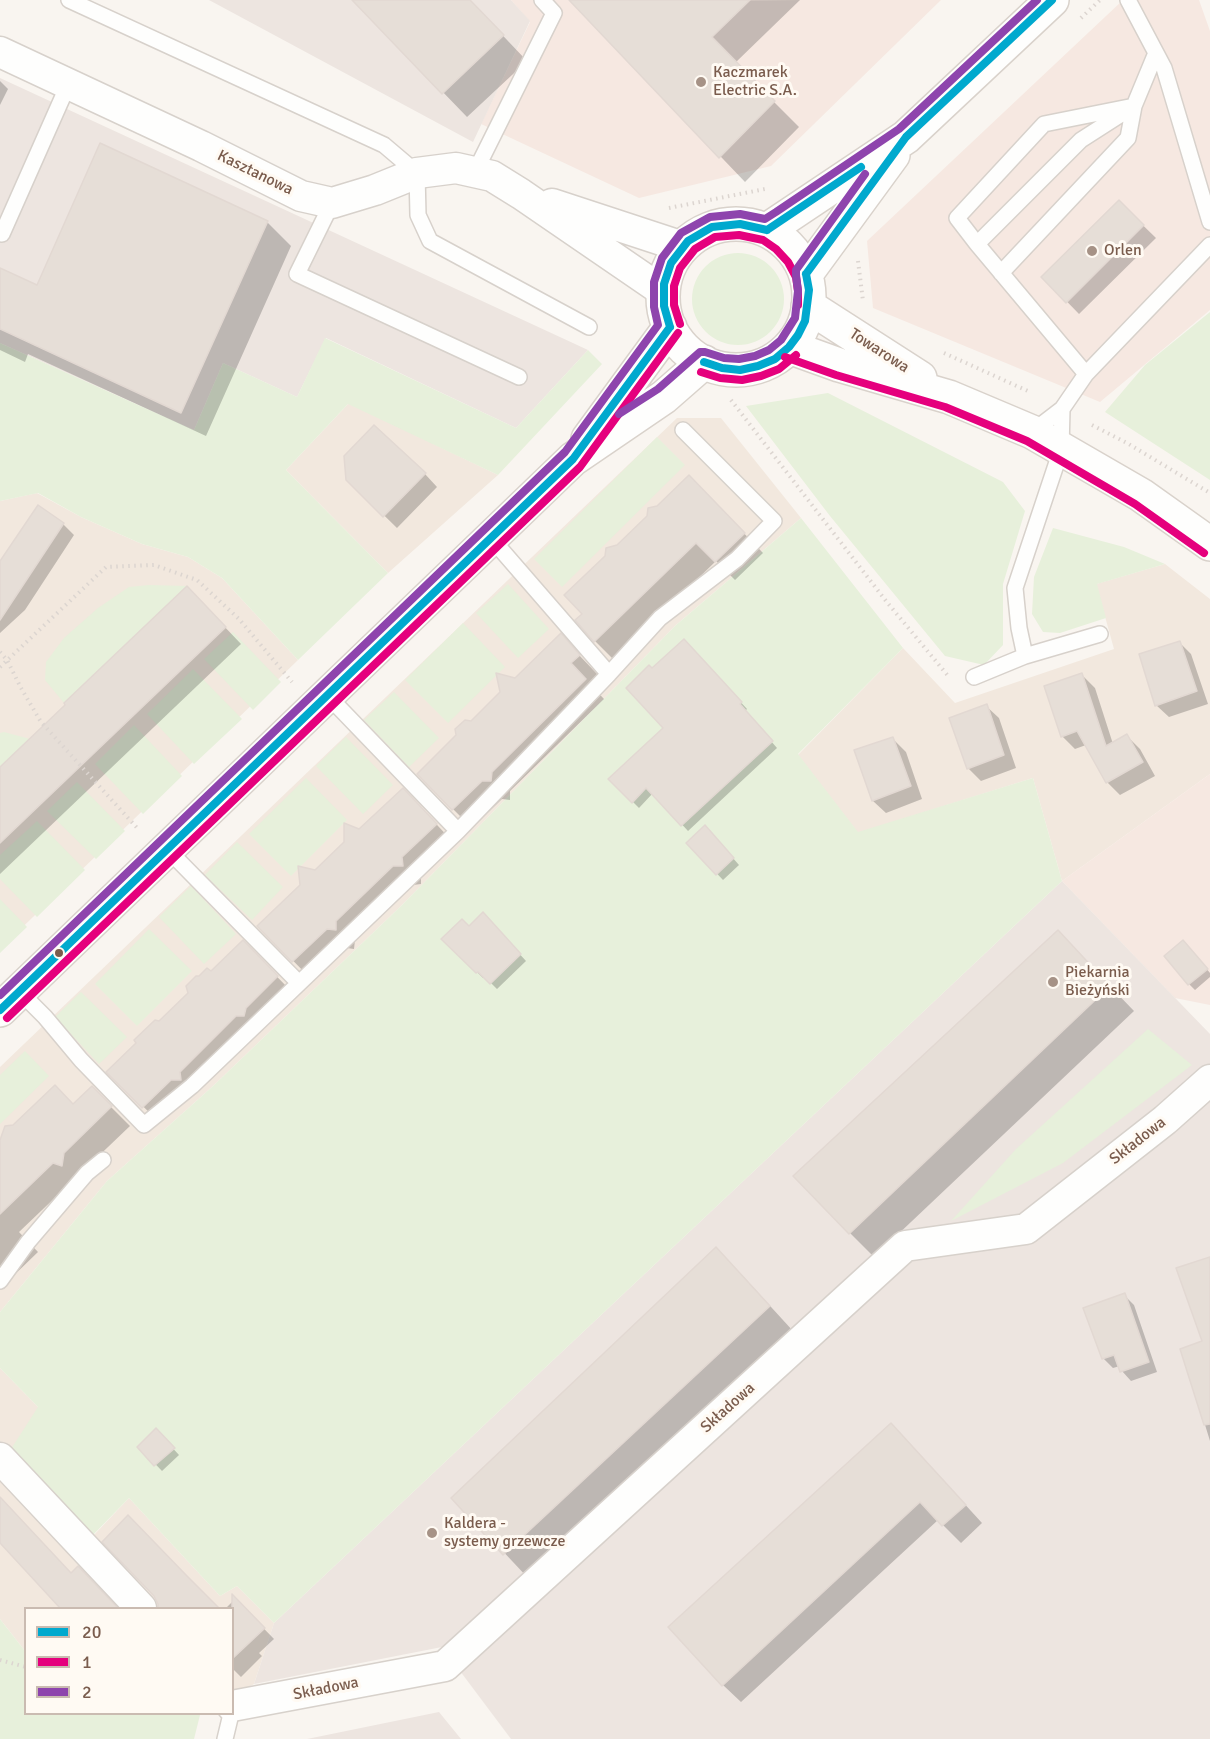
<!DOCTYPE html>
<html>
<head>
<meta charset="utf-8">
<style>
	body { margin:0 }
	#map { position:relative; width:1210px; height:1739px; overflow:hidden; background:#f9f5f0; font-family:Signika,sans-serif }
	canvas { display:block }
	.legend { position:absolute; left:24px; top:1607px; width:210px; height:108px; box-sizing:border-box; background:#fffaf3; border:2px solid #cabbb1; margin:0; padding:8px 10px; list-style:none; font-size:18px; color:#7a5c4d }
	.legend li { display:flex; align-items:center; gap:12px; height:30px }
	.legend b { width:30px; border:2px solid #cabbb1 }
</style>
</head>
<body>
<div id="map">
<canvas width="1210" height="1739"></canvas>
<ul class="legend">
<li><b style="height:8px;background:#00a9ce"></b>20</li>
<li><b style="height:8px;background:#e5007d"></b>1</li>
<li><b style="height:8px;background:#8e44ad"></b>2</li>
</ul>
</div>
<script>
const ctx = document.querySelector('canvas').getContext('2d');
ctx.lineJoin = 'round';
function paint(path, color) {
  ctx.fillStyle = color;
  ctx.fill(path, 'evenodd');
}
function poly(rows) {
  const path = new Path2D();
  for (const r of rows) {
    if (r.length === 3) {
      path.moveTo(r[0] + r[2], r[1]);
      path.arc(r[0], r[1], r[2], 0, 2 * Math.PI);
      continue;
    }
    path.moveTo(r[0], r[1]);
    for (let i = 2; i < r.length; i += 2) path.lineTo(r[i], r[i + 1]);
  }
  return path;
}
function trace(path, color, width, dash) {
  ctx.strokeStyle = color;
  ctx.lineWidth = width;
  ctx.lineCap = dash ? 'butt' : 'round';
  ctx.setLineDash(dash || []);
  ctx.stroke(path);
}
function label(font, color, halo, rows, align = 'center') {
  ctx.font = font + ' Signika,sans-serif';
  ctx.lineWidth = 6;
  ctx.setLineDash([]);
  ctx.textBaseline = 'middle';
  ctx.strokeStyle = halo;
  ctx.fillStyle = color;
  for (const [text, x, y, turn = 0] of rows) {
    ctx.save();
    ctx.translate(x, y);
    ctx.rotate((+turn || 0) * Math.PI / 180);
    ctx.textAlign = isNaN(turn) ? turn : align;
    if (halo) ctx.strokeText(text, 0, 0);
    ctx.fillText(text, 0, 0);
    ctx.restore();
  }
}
const residential = poly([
	[349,403,498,475,388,573,286,470],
	[677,418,721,418,801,518,676,625,402,905,213,1086,107,1181,0,1312,0,1067],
	[37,493,81,517,142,544,188,557,222,578,298,660,0,949,0,501],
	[1165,564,1210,599,1210,774,1062,881,1033,778,858,833,798,755,903,648,955,703,1114,649,1096,584],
	[0,1368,38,1407,93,1536,129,1498,220,1596,237,1586,274,1623,254,1684,233,1696,232,1608,26,1608,25,1651,0,1619]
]);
const commercial = poly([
	[511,0,941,0,771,166,639,198,481,124,530,22],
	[1123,0,1199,0,1210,31,1210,310,1100,402,873,308,867,241],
	[1210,774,1210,1005,1175,998,1062,881]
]);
const industrial = poly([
	[209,0,511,0,530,21,473,142],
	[0,78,588,350,516,428,326,338,297,397,223,363,194,430,0,343],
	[1062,881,1210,1034,1210,1739,511,1739,442,1647,254,1684,274,1623],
	[439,1712,461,1739,307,1739]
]);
const green = poly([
	[738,299,46],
	[1210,312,1210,480,1105,412,1145,365],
	[325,338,516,428,588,350,602,364,498,475,348,404,286,470,388,573,298,660,222,578,188,557,142,544,81,517,38,493,0,501,0,343,194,430,223,363,297,397],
	[828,393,1003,482,1025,511,1003,584,1003,645,984,665,945,656,830,516,746,406],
	[657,437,685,465,562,587,534,559],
	[801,518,903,648,798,754,858,832,1033,778,1062,881,274,1623,237,1586,220,1596,129,1498,92,1536,11,1449,38,1407,0,1368,0,1312,107,1181,213,1086,402,905,676,625],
	[1053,528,1124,547,1165,564,1097,584,1106,618,1060,633,1043,632,1032,614,1034,577],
	[508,584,549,629,518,658,476,613],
	[149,585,187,586,64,703,45,680,46,662,64,638,98,608,129,587],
	[463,623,505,667,448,723,405,680],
	[233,632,281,682,253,710,204,659],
	[193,669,242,719,194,764,147,714],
	[394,692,439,738,409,767,364,720],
	[134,725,182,776,143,814,95,764],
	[4,732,30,739,0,767,0,733],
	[346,737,393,785,363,814,316,766],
	[306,778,347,820,291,876,249,834],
	[77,782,125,831,96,859,47,811],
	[37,821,85,870,37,917,0,879,0,855],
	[237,842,283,887,252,920,205,875],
	[191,886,236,934,204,964,159,917],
	[0,899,27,927,0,953],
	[149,929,192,971,137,1026,95,984],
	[81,992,127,1037,99,1064,55,1017],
	[1148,1029,1192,1065,1063,1163,951,1221,1016,1149],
	[25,1051,49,1076,0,1124,0,1075],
	[0,1619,25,1651,26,1714,197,1714,200,1715,194,1739,0,1739]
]);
const shadow = poly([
	[354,0,469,0,527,61,467,117],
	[800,0,735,63,799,127,745,182,572,1],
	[0,81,8,89,0,105],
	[1119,202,1156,238,1079,314,1043,277],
	[267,222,291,246,206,436,28,354,25,362,0,350,0,269,37,287],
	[425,474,437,487,397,528,347,479],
	[708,496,763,553,735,580,716,561,614,660,595,641,584,614,606,556,617,547],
	[63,524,74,535,25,610,0,633,0,564],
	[203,604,241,644,0,874,0,769],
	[561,636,598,675,589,683,604,699,510,791,510,800,502,799,472,828,453,809,471,723],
	[1179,642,1191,654,1208,704,1169,717,1156,705],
	[690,647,747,709,745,711,777,748,688,831,653,793,639,808,610,779,666,728,652,670],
	[1082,675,1095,688,1113,744,1127,736,1140,749,1155,776,1120,795,1107,782,1086,745,1075,749,1062,736],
	[986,706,999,718,1016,768,981,781,968,768],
	[893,739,906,752,922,799,886,813,873,801],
	[422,809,455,844,421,877,421,884,413,885,355,940,354,949,347,948,312,980,259,926,359,830],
	[711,833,739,865,723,880,688,843],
	[483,914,526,961,497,989,485,977,483,978,443,939,469,927],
	[243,942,290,990,156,1119,108,1072],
	[1189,948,1210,973,1210,977,1195,990,1189,984],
	[1082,957,1134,1011,874,1257,850,1233],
	[92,1088,130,1126,19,1232,38,1252,7,1282,0,1275,0,1139,3,1137,74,1106],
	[1210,1258,1210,1441,1182,1350,1204,1342],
	[740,1273,793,1331,528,1578,453,1498],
	[1124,1295,1134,1305,1157,1372,1131,1381,1122,1371,1120,1366,1113,1368,1103,1358],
	[156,1430,179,1455,162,1471,139,1447],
	[908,1442,982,1523,961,1543,938,1520,741,1702,723,1685],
	[128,1517,217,1608,159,1608,159,1603],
	[0,1525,71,1575,88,1578,116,1608,62,1608,0,1541],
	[235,1599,274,1639,259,1653,262,1656,241,1677,232,1668,232,1608,226,1608]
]);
const building = poly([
	[352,0,470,0,504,35,442,94,352,0],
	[569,0,750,0,712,37,775,101,719,158,569,0],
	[100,143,268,221,181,413,0,329,0,268,37,285,100,143],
	[1119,200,1144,225,1066,303,1041,277,1119,200],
	[374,425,426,473,383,517,346,480,344,456,374,425],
	[689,475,745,533,715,562,696,543,594,642,575,620,582,614,564,595,605,556,606,548,617,545,647,516,648,508,657,506,689,475],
	[38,505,64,523,0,620,0,561,38,505],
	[187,586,226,627,0,843,0,767,65,705,64,703,187,586],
	[561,633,580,655,571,663,586,679,492,772,491,781,482,781,452,810,417,774,456,735,455,729,465,720,471,721,500,692,496,673,515,678,561,633],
	[684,639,742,702,740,704,773,741,681,826,646,788,632,803,608,779,663,728,626,688,649,665,652,668,684,639],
	[1180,641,1197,691,1155,706,1139,654,1180,641],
	[1082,673,1106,746,1127,734,1143,762,1106,783,1077,731,1061,737,1044,686,1082,673],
	[987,704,1004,755,967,769,949,718,987,704],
	[893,737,911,786,872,801,854,750,893,737],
	[403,788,437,824,402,857,403,866,393,866,336,921,336,930,327,929,292,962,257,926,300,885,298,866,315,870,344,842,344,823,359,829,403,788],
	[705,825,734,858,716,875,686,843,705,825],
	[483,912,521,954,490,984,478,972,476,973,441,939,462,919,469,926,483,912],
	[1058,930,1110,986,849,1234,793,1176,1058,930],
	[243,940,278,976,246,1008,244,1016,236,1016,180,1072,181,1080,171,1080,142,1108,106,1072,136,1043,134,1040,155,1020,159,1021,188,993,186,986,196,976,199,976,207,968,211,971,243,940],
	[1183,940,1208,969,1188,985,1164,956,1183,940],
	[55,1085,73,1104,92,1086,112,1106,64,1153,62,1166,53,1163,0,1214,0,1140,5,1126,13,1125,55,1085],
	[716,1247,770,1306,503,1555,451,1498,716,1247],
	[1210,1257,1210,1424,1204,1425,1180,1349,1202,1341,1176,1268,1210,1257],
	[1125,1293,1149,1362,1120,1372,1114,1355,1102,1359,1083,1308,1125,1293],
	[891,1423,966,1505,942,1526,920,1502,722,1686,668,1627,891,1423],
	[156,1428,175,1448,154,1466,137,1447,156,1428],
	[0,1497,71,1573,78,1566,118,1608,60,1608,0,1543,0,1497],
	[128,1515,187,1576,219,1608,158,1608,158,1604,154,1596,102,1542,128,1515],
	[232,1594,265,1628,232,1659,232,1594]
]);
const path = poly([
	[1081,18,1100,0],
	[669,208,765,189],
	[858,261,863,301],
	[944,353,1030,392],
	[731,400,886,601,949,677],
	[1092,425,1127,443,1210,493],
	[0,652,7,660,21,688,41,722,139,830],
	[0,667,106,567,154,565,197,580,239,619,292,682],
	[0,1660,26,1667]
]);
const lane = poly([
	[69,0,384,145,417,173,418,215,430,241,589,327],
	[1128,0,1164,68,1210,222],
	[475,172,554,13,542,0],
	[332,203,297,274,519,377],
	[0,233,2,234,68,85],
	[977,244,957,218,1044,124,1134,106,1128,138,1001,273],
	[1086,374,977,244,1081,140,1134,106,1156,53],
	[1062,409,1061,450,1015,588,1019,628,1025,656,1100,634],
	[1032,432,1062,409,1086,374,1210,245],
	[491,538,609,674,660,618,737,559,774,521,683,430],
	[974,677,1025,656],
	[327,695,458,831],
	[167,849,299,983],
	[20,992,45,1017,81,1060,144,1125,192,1086,458,831,609,674],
	[0,1281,28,1242,87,1173,103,1160],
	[225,1739,231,1714]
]);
const street = poly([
	[0,52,201,146,301,196,332,203,375,190,417,173,456,168,492,176,521,194,664,292],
	[552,204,683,247],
	[0,1458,141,1608],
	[232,1706,445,1666,905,1246,1026,1229,1165,1120,1210,1080]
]);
const secondary = poly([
	[736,297,73],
	[767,230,906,137,1052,0],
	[806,274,893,155],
	[808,306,920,378],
	[789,347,839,365,949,397,1032,432,1141,495,1210,544],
	[588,439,670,327],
	[0,1010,573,459,664,397,704,362]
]);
const bus1 = poly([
	[767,230,861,167],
	[806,274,906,137,1052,0],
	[670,327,664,306,664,284,671,263,688,241,712,227,740,224,767,230],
	[704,362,722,368,740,370,758,366,775,359,789,347,798,335,805,321,809,290,806,274],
	[0,1010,573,459,670,327]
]);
const bus2 = poly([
	[680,324,674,305,674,286,680,268,695,249,715,237,739,235,763,240,776,249,788,262,796,277,798,291,798,305],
	[785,357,836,375,945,407,1027,441,1135,504,1204,553],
	[701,372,720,378,742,380,761,376,779,369,796,355],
	[7,1018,580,467,678,333]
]);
const bus3 = poly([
	[619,414,658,389,700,352,705,352,724,358,739,359,755,356,769,350,781,340,795,318,798,291,796,275,796,270,865,174],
	[0,995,565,452,658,325,654,307,654,282,662,258,681,233,710,217,740,214,765,219,776,212,899,129,1037,0]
]);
const markers = [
	[701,82,6,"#a69286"],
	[1092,251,6,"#a69286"],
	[59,953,5,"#7a5c4d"],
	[1053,982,6,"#a69286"],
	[432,1533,6,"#a69286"]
];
const poiNames = [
	["Kaczmarek",713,73],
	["Electric S.A.",713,91],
	["Orlen",1104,251],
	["Piekarnia",1065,973],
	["Bieżyński",1065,991],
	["Kaldera -",444,1524],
	["systemy grzewcze",444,1542]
];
const streetNames = [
	["Kasztanowa",255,173,26],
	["Towarowa",879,351,33],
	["Składowa",1138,1141,-38],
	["Składowa",728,1408,-42],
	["Składowa",326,1689,-11]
];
paint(residential, '#f2e8de');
paint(commercial, '#f6e8e1');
paint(industrial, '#ede5e0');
paint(green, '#e7f0db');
paint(shadow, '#0003');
paint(building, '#e6ded7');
trace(building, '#e2d8d2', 1.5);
trace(lane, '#d7d1cb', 18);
trace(street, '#d7d1cb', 33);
trace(secondary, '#d9d2cb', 36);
trace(path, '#dcd5d0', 4, [1.5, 4.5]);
trace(lane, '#fefefd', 15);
trace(street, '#fefefd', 30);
trace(secondary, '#fefefd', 33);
trace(bus1, '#00a9ce', 8);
trace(bus2, '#e5007d', 8);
trace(bus3, '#8e44ad', 8);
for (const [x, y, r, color] of markers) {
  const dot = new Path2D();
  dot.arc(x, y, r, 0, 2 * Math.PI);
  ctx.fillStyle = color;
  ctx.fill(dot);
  trace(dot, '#fffaf3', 2);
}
label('16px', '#7a5c4d', '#fffaf3', poiNames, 'left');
label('16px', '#7a5c4d', '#fffaf3', streetNames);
</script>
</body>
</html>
